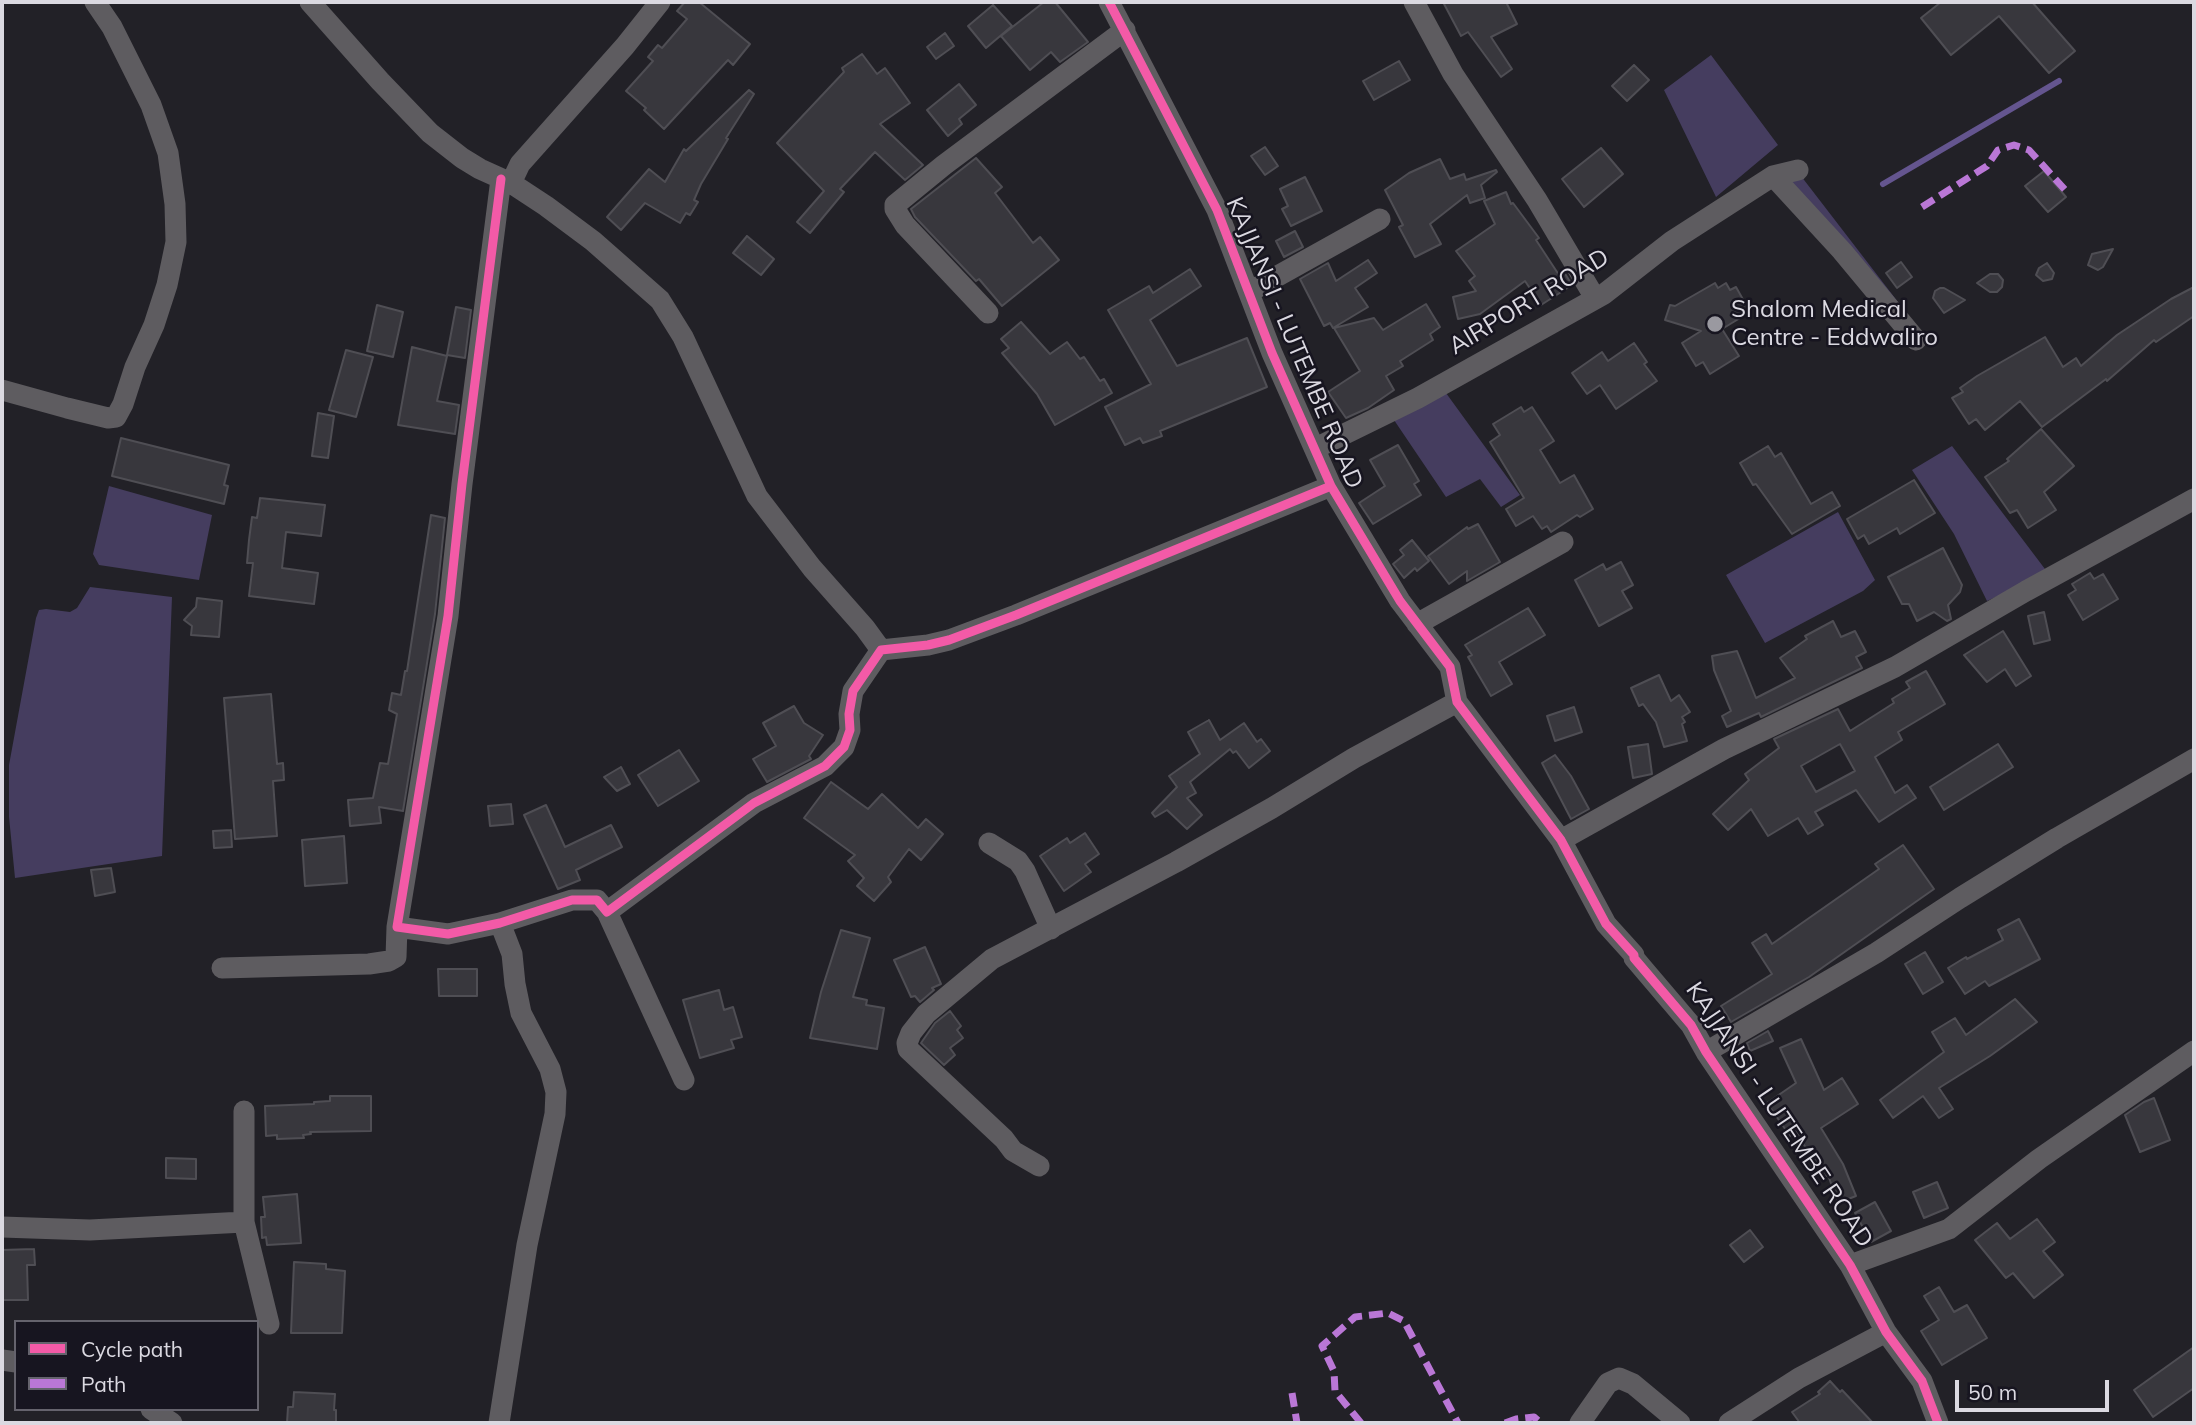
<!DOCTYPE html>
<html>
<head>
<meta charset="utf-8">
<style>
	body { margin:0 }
	#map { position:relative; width:2196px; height:1425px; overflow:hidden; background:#222127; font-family:Mulish,sans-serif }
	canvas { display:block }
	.frame { position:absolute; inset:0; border:4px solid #dbd9e1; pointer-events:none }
	.legend { position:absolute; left:14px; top:1320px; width:245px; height:91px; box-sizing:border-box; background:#171520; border:2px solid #65636d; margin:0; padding:9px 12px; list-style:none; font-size:21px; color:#dbd9e1 }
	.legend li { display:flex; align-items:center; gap:14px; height:35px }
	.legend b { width:35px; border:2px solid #65636d }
	.scale { position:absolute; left:1955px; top:1380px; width:154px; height:32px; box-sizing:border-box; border:4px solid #dbd9e1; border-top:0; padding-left:9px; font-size:21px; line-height:24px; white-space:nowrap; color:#dbd9e1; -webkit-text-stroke:5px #171520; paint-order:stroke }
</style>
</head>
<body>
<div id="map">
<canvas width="2196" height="1425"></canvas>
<div class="frame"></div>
<ul class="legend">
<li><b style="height:9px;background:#f35aa7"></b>Cycle path</li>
<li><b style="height:9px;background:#ba77d6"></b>Path</li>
</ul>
<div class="scale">50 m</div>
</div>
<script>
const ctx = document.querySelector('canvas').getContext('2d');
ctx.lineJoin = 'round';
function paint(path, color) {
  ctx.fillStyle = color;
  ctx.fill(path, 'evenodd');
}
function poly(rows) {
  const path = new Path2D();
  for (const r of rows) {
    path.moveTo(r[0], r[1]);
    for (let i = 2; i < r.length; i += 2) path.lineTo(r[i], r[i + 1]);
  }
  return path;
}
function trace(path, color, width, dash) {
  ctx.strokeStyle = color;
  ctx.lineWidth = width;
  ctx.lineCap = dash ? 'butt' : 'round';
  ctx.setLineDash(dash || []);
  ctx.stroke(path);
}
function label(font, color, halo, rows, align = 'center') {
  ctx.font = font + ' Mulish,sans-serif';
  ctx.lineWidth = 5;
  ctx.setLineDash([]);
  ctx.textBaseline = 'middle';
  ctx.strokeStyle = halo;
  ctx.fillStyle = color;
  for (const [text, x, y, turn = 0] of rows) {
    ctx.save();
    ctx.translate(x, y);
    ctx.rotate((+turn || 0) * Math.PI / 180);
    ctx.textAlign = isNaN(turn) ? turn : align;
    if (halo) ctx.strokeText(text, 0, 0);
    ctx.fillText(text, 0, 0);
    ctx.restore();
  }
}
const green = poly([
	[1711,55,1778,145,1716,197,1664,90],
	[1801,176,1918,328,1787,185],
	[1446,393,1520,495,1501,507,1480,479,1446,497,1394,420],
	[1952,446,2048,573,1987,601,1954,534,1912,470],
	[109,486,212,515,199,580,99,565,93,554],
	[1838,512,1875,580,1863,591,1765,643,1726,575],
	[90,587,172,597,162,856,15,878,9,817,9,765,36,618,39,610,46,609,70,612,77,608]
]);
const stream = poly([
	[1883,184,2059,81]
]);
const building = poly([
	[685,2,699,2,750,44,733,65,728,60,664,129,644,110,646,108,626,91,653,61,648,57,658,45,662,48,687,19,677,11,685,2],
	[1044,2,1055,2,1088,42,1060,62,1051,52,1030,70,1001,36,1044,2],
	[1443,2,1506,2,1517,24,1491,37,1512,69,1501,77,1468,32,1461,36,1443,2],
	[1941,2,2032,2,2075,51,2049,73,1999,16,1951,55,1921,18,1941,2],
	[993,5,1012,26,986,48,968,26,993,5],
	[945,33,954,46,936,59,927,47,945,33],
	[862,54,877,74,885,68,910,103,880,124,923,165,905,180,875,152,840,189,844,192,810,233,797,222,824,191,777,143,844,72,842,68,862,54],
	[1399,61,1410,80,1374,100,1363,81,1399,61],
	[1634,65,1649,80,1627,101,1612,86,1634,65],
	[959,84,976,105,959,119,962,124,948,136,927,110,959,84],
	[749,90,754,94,726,138,728,139,701,184,694,200,698,202,690,215,686,213,680,223,645,203,621,230,607,217,649,169,665,182,684,149,686,151,749,90],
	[1265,147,1278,166,1265,175,1251,156,1265,147],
	[1601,148,1623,174,1584,207,1562,179,1601,148],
	[976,158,1002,187,995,193,1033,243,1040,237,1059,260,1002,306,979,279,976,281,915,217,911,209,976,158],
	[1440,159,1450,179,1464,174,1466,180,1496,170,1497,172,1481,185,1485,198,1470,203,1467,195,1430,224,1441,244,1415,257,1399,227,1403,225,1385,190,1409,173,1440,159],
	[2044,171,2066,197,2048,212,2025,186,2044,171],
	[1305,177,1322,211,1291,226,1282,209,1288,206,1280,189,1305,177],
	[1506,192,1511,204,1513,203,1539,238,1536,240,1559,275,1564,272,1572,285,1541,305,1525,281,1480,314,1458,319,1453,297,1476,291,1469,281,1475,276,1456,251,1495,224,1484,201,1506,192],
	[1295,231,1303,247,1284,257,1276,241,1295,231],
	[747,236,774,259,761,275,733,253,747,236],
	[2113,249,2103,267,2098,270,2088,265,2092,254,2113,249],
	[1368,260,1377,273,1355,288,1368,307,1333,328,1330,323,1324,326,1300,279,1328,263,1336,281,1368,260],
	[1901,262,1912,277,1897,288,1886,273,1901,262],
	[2047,263,2054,273,2052,279,2043,281,2036,275,2039,268,2047,263],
	[1190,269,1201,286,1150,320,1177,366,1247,338,1267,387,1160,431,1162,436,1143,443,1140,438,1125,445,1105,407,1151,384,1108,310,1149,286,1153,293,1190,269],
	[1990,274,1998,274,2003,280,2002,287,1997,292,1990,292,1977,283,1990,274],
	[1715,283,1718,288,1726,283,1730,290,1736,287,1750,312,1722,329,1739,356,1710,374,1703,362,1696,366,1682,343,1701,331,1665,320,1670,305,1675,306,1715,283],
	[2194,287,2194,316,2156,342,2154,340,2107,381,2106,379,2042,427,2020,401,1985,430,1976,419,1969,424,1952,398,1963,392,1960,388,1977,376,2045,337,2063,367,2076,358,2081,366,2117,335,2171,299,2194,287],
	[1940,288,1944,288,1965,300,1944,313,1933,298,1935,291,1940,288],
	[1426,304,1440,327,1430,334,1433,340,1400,361,1403,366,1386,376,1394,390,1368,408,1346,418,1328,392,1360,371,1334,328,1374,318,1383,330,1426,304],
	[377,305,403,312,393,357,367,351,377,305],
	[456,307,471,310,465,358,447,355,456,307],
	[1021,322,1050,354,1067,342,1080,359,1084,357,1100,381,1104,379,1112,393,1055,425,1037,394,1002,353,1009,348,1001,339,1021,322],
	[1634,343,1647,362,1644,364,1657,381,1616,409,1600,385,1587,394,1572,373,1602,352,1608,361,1634,343],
	[412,347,447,356,437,401,459,405,455,434,398,425,412,347],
	[346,350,373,357,356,417,329,410,346,350],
	[1521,407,1524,412,1532,407,1554,441,1540,450,1560,483,1574,475,1593,509,1580,517,1577,515,1551,532,1547,526,1542,529,1533,516,1516,526,1506,509,1524,498,1490,442,1500,435,1493,424,1521,407],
	[318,413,334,416,328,458,312,456,318,413],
	[2041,429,2074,466,2044,492,2056,510,2028,528,2017,510,2010,513,1985,477,2009,461,2007,459,2041,429],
	[121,438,229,465,224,485,228,486,224,504,112,476,121,438],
	[1398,445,1419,481,1414,484,1421,495,1373,524,1359,503,1385,486,1370,460,1398,445],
	[1768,446,1775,457,1781,453,1811,504,1832,492,1840,506,1792,534,1756,484,1753,485,1740,463,1768,446],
	[1914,480,1935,513,1900,534,1897,528,1869,544,1864,535,1858,539,1847,519,1914,480],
	[260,498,325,505,321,536,286,532,282,568,318,573,314,604,249,596,253,563,247,563,249,540,252,517,257,518,260,498],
	[431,515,445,518,435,614,403,811,379,807,381,823,350,826,348,800,373,798,380,763,388,764,397,714,389,710,392,693,401,695,405,671,407,671,431,515],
	[1478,524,1500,562,1467,581,1467,571,1449,584,1428,556,1467,527,1468,529,1478,524],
	[1412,540,1429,561,1417,571,1415,568,1404,578,1393,564,1404,555,1400,550,1412,540],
	[1943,548,1962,585,1960,592,1948,605,1951,619,1947,621,1934,612,1917,621,1909,604,1902,604,1888,577,1943,548],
	[1621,562,1633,585,1622,591,1632,608,1599,626,1575,580,1603,564,1606,570,1621,562],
	[2090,573,2094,579,2103,574,2118,599,2083,620,2068,595,2076,590,2072,584,2090,573],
	[197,598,222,601,219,637,191,635,192,626,184,620,196,607,197,598],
	[1528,608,1545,635,1499,662,1512,684,1491,696,1468,657,1472,655,1465,645,1528,608],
	[2044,612,2050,640,2034,644,2028,616,2044,612],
	[1833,621,1841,637,1855,631,1866,652,1856,657,1862,668,1761,717,1759,713,1727,727,1722,716,1731,711,1714,670,1712,656,1737,651,1756,698,1795,678,1780,658,1807,639,1805,636,1833,621],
	[2003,631,2031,676,2016,686,2005,669,1987,682,1964,655,2003,631],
	[1926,671,1945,704,1898,732,1902,740,1875,757,1895,793,1907,785,1916,798,1879,822,1856,790,1815,812,1823,825,1808,834,1798,818,1768,836,1751,809,1728,830,1713,814,1749,780,1745,774,1779,748,1774,739,1838,709,1850,731,1894,703,1892,699,1910,688,1906,682,1926,671],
	[1840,744,1855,771,1816,792,1801,766,1840,744],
	[1659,675,1671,701,1679,695,1690,712,1682,717,1685,722,1682,724,1687,741,1664,747,1656,722,1643,704,1639,706,1631,688,1659,675],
	[271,694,277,764,283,763,284,780,273,781,277,836,235,839,224,698,271,694],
	[794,706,804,723,823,735,809,756,811,759,767,782,753,759,776,746,763,723,794,706],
	[1574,707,1582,732,1555,741,1547,716,1574,707],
	[1209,720,1220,740,1244,723,1257,742,1261,739,1270,751,1249,768,1236,751,1233,753,1230,749,1190,782,1196,793,1187,798,1202,815,1187,829,1167,810,1155,817,1152,813,1177,787,1169,776,1200,754,1188,732,1209,720],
	[1648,744,1652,774,1633,778,1628,747,1648,744],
	[1998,744,2013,767,1944,810,1930,787,1998,744],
	[679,750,699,781,658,806,638,775,679,750],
	[1555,755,1571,776,1589,809,1571,819,1542,763,1555,755],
	[621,767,630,784,617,791,604,777,621,767],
	[831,782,868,809,882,794,918,828,926,819,943,834,921,860,909,849,888,877,891,882,874,901,857,886,864,878,848,861,855,855,804,818,831,782],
	[511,804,513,824,490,826,488,806,511,804],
	[546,805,565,847,611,825,622,847,576,870,580,880,558,889,524,815,546,805],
	[231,830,232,847,214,848,213,831,231,830],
	[1085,833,1099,854,1085,864,1091,872,1064,891,1040,856,1067,838,1070,843,1085,833],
	[344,836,347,883,305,886,302,840,344,836],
	[1903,845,1934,889,1809,977,1731,1022,1721,1006,1772,974,1752,943,1766,934,1772,944,1879,869,1875,864,1903,845],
	[111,868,115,892,95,896,91,870,111,868],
	[2019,919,2040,959,1989,986,1985,981,1965,994,1948,968,1966,957,1967,959,2003,940,1998,930,2019,919],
	[841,930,870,938,853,997,867,1000,866,1005,884,1008,877,1049,810,1038,821,992,841,930],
	[925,947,941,984,932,988,934,990,920,1002,915,996,911,997,894,960,925,947],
	[1925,952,1943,982,1923,994,1905,964,1925,952],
	[438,969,477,969,477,996,439,996,438,969],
	[719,990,724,1010,733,1007,742,1037,731,1040,734,1048,700,1058,683,1000,719,990],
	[2015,999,2037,1022,1990,1056,1939,1088,1953,1109,1939,1118,1923,1096,1893,1118,1880,1100,1944,1052,1932,1032,1955,1018,1966,1035,2015,999],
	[950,1011,961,1026,957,1030,963,1038,950,1048,955,1055,944,1065,921,1043,935,1023,950,1011],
	[1768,1031,1773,1041,1750,1051,1747,1043,1768,1031],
	[1801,1039,1824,1090,1842,1078,1858,1104,1821,1128,1843,1164,1856,1196,1838,1203,1828,1175,1824,1177,1796,1132,1790,1136,1767,1103,1796,1083,1780,1048,1801,1039],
	[330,1096,371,1096,371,1131,310,1132,311,1134,303,1135,304,1138,277,1139,277,1135,266,1136,265,1106,314,1104,314,1102,330,1101,330,1096],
	[2154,1098,2170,1140,2140,1152,2125,1115,2144,1102,2154,1098],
	[166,1158,196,1159,196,1179,166,1178,166,1158],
	[1937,1182,1948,1208,1924,1218,1913,1192,1937,1182],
	[297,1194,301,1243,267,1245,266,1237,262,1238,261,1217,265,1217,263,1197,297,1194],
	[1875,1202,1891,1231,1871,1242,1855,1213,1875,1202],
	[2037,1219,2055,1242,2043,1251,2063,1275,2034,1298,2013,1273,2006,1278,1975,1240,1997,1223,2010,1239,2037,1219],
	[1750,1230,1763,1247,1744,1262,1730,1245,1750,1230],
	[34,1249,35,1265,27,1265,28,1300,2,1300,2,1250,34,1249],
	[294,1262,326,1264,326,1269,345,1271,342,1333,291,1333,294,1262],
	[1939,1287,1954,1312,1967,1305,1987,1338,1942,1365,1921,1331,1939,1320,1924,1296,1939,1287],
	[2194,1347,2194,1388,2153,1417,2134,1390,2194,1347],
	[1830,1381,1840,1392,1842,1390,1873,1423,1800,1423,1792,1412,1820,1394,1818,1392,1830,1381],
	[294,1392,335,1394,334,1410,336,1410,336,1423,287,1423,288,1407,293,1407,294,1392]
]);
const minor = poly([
	[310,2,380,81,430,133,462,158,480,169,511,183,546,206,593,241,660,300,683,337,757,496,812,568,865,628,881,650],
	[1109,2,1217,210,1272,353,1331,486,1400,601,1450,667,1457,702,1561,840,1606,924,1634,955,1634,958,1691,1025,1706,1052,1850,1265,1886,1332,1922,1381,1938,1423],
	[1414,2,1453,74,1537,200,1595,298],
	[1773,176,1842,251,1916,340],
	[501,179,462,484,448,616,397,927,448,934,500,923,572,900,597,900,607,912,754,803,825,766,844,747,850,730,849,714,853,691,881,650,928,645,949,640,1016,615,1331,486],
	[511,183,520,164,625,46,660,2],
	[1249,292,1380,219],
	[988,313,905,225,895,209,895,205,944,165,1125,30],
	[2,390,67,408,108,418,116,417,123,404,135,367,154,325,167,285,176,242,175,204,168,153,151,105,112,27,95,2],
	[1316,448,1418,398,1604,294,1672,241,1773,176,1798,170],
	[1417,624,1563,542],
	[1561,840,1724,749,1895,667,2026,591,2194,499],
	[989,843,1018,861,1025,871,1051,929],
	[607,912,684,1080],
	[222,968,369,964,389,961,396,957,397,927],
	[1706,1052,1876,953,1960,898,2057,838,2194,759],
	[244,1111,244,1222,269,1324],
	[1039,1166,1013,1151,1004,1139,908,1049,907,1043,911,1033,926,1014,992,959,1176,862,1272,808,1354,758,1457,702],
	[2,1227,90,1230,244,1222],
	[1850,1265,1949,1229,2039,1159,2194,1051],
	[2,1360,16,1362],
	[151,1409,172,1423],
	[499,1423,527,1245,555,1114,556,1092,550,1069,521,1013,515,984,512,954,500,923],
	[1580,1423,1608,1383,1619,1378,1633,1384,1680,1423],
	[1729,1423,1799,1378,1886,1332]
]);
const quiet = poly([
	[1922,207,1987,166,1998,150,2014,145,2029,150,2067,192],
	[1292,1393,1297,1423],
	[1361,1423,1335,1391,1334,1371,1322,1346,1355,1317,1388,1313,1404,1321,1458,1423],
	[1505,1423,1516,1419,1534,1417,1541,1423]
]);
const cycleway = poly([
	[1109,2,1217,210,1272,353,1331,486,1400,601,1450,667,1457,702,1561,840,1606,924,1634,955,1634,958,1691,1025,1706,1052,1850,1265,1886,1332,1922,1381,1938,1423],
	[501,179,462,484,448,616,397,927,448,934,500,923,572,900,597,900,607,912,754,803,825,766,844,747,850,730,849,714,853,691,881,650,928,645,949,640,1016,615,1331,486]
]);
const markers = [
	[1715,324,9,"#9a99a0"]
];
const streetNames = [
	["AIRPORT ROAD",1529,302,-31],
	["KAJJANSI - LUTEMBE ROAD",1294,343,67],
	["KAJJANSI - LUTEMBE ROAD",1779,1115,56]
];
const poiNames = [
	["Shalom Medical",1731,310],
	["Centre - Eddwaliro",1731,338]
];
paint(green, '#453d5f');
trace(stream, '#64558f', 6);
paint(building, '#38373d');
trace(building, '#4f4e54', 2);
trace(minor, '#5e5c60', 21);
trace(quiet, '#ba77d6', 7, [14, 7]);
trace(cycleway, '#f35aa7', 9);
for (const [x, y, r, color] of markers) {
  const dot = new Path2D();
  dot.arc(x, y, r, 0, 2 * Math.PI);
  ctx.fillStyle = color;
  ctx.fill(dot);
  trace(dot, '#171520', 2.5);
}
label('24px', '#dbd9e1', '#171520', streetNames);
label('24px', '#dbd9e1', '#171520', poiNames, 'left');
</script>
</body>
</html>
